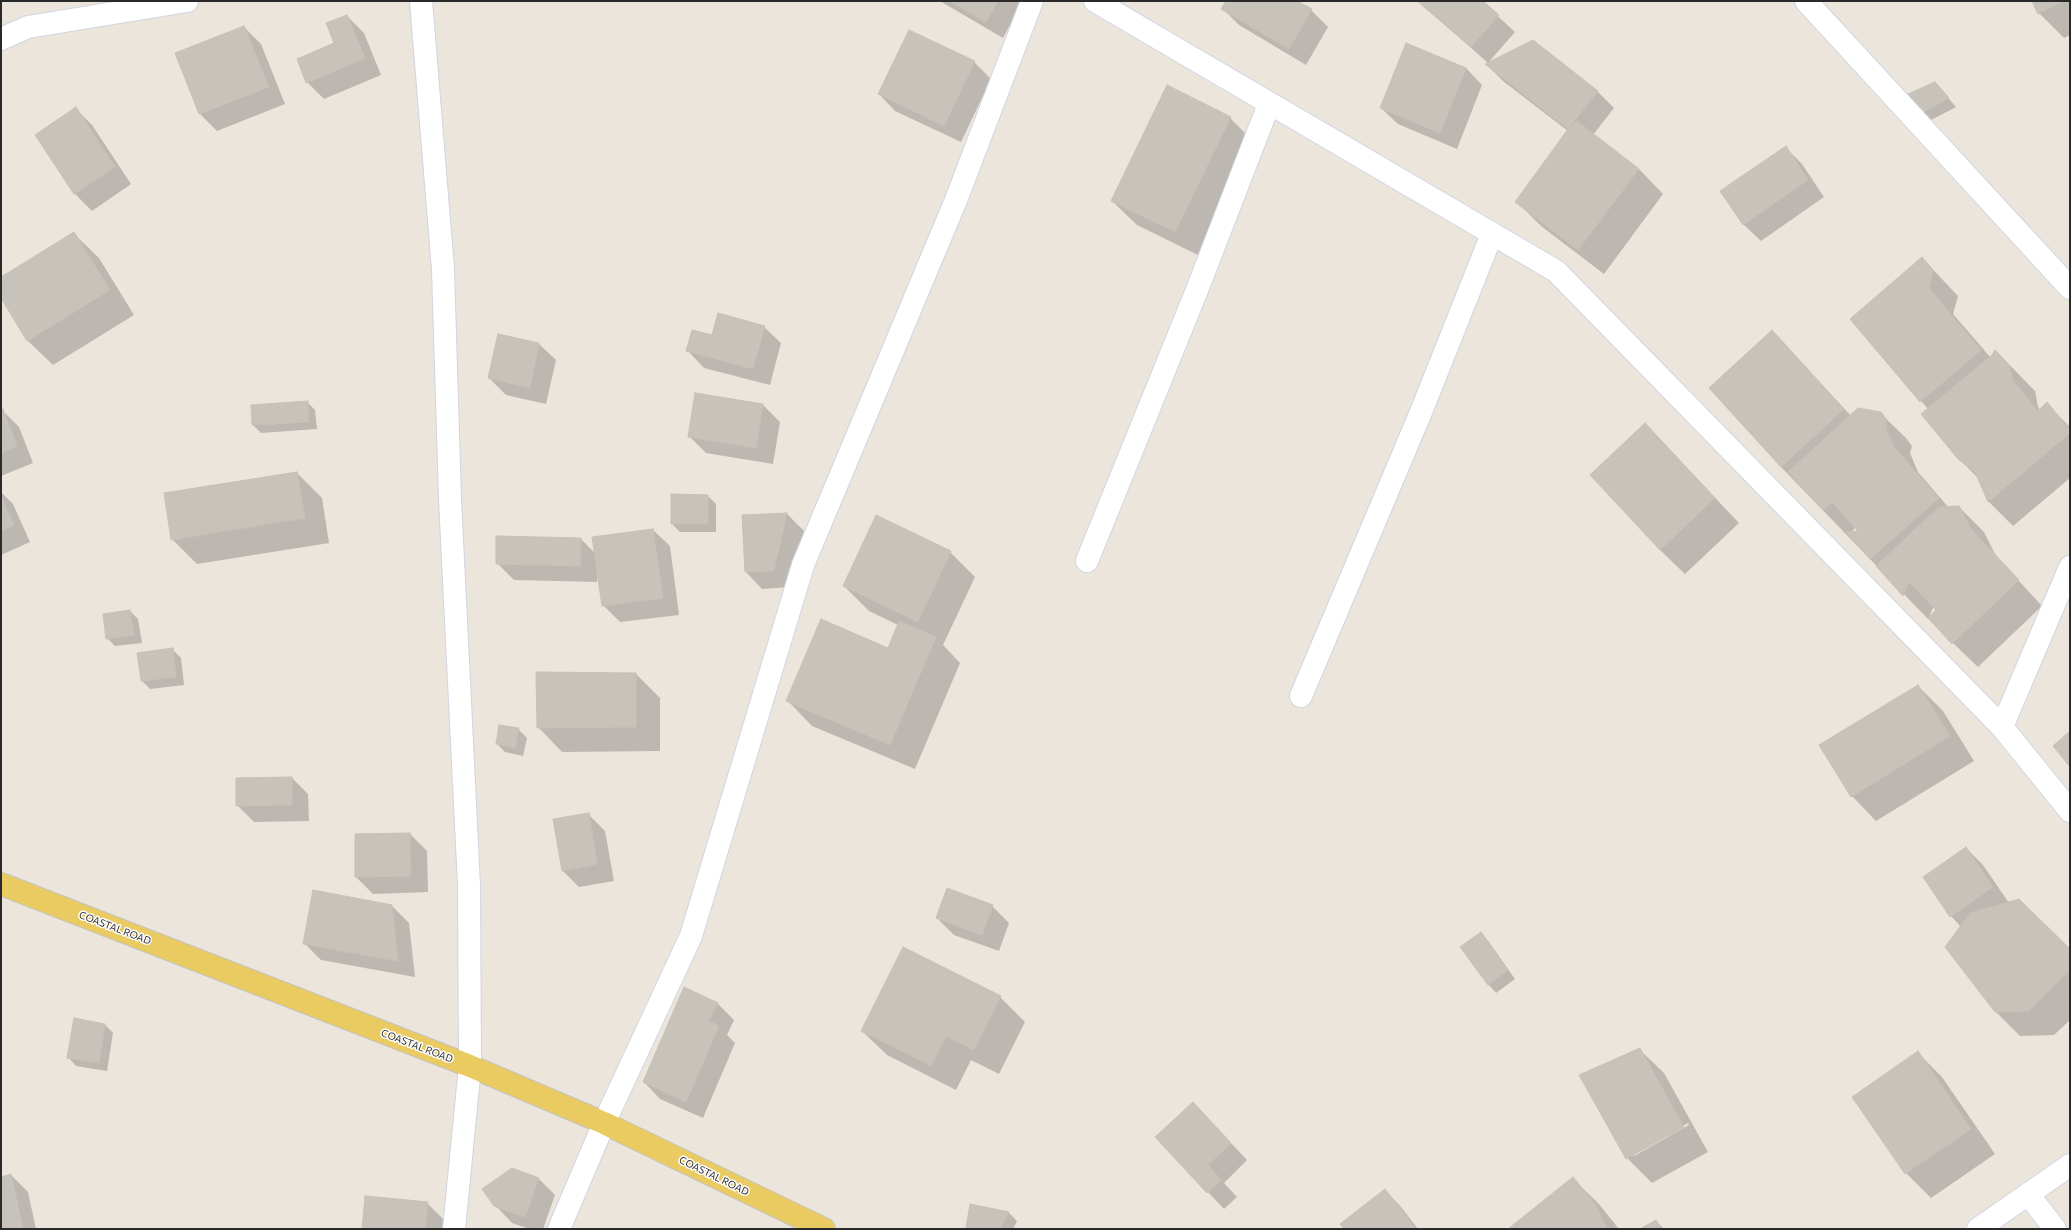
<!DOCTYPE html>
<html>
<head>
<meta charset="utf-8">
<style>
	body { margin:0 }
	#map { position:relative; width:2071px; height:1230px; overflow:hidden; background:#ebe5dc; font-family:Commissioner,sans-serif }
	canvas { display:block }
	.frame { position:absolute; inset:0; border:2px solid #2a2a2a; pointer-events:none }
</style>
</head>
<body>
<div id="map">
<canvas width="2071" height="1230"></canvas>
<div class="frame"></div>
</div>
<script>
const ctx = document.querySelector('canvas').getContext('2d');
ctx.lineJoin = 'round';
function paint(path, color) {
  ctx.fillStyle = color;
  ctx.fill(path, 'evenodd');
}
function poly(rows) {
  const path = new Path2D();
  for (const r of rows) {
    path.moveTo(r[0], r[1]);
    for (let i = 2; i < r.length; i += 2) path.lineTo(r[i], r[i + 1]);
  }
  return path;
}
function trace(path, color, width, dash) {
  ctx.strokeStyle = color;
  ctx.lineWidth = width;
  ctx.lineCap = dash ? 'butt' : 'round';
  ctx.setLineDash(dash || []);
  ctx.stroke(path);
}
function label(font, color, halo, rows, align = 'center') {
  ctx.font = font + ' Commissioner,sans-serif';
  ctx.lineWidth = 3;
  ctx.setLineDash([]);
  ctx.textBaseline = 'middle';
  ctx.strokeStyle = halo;
  ctx.fillStyle = color;
  for (const [text, x, y, turn = 0] of rows) {
    ctx.save();
    ctx.translate(x, y);
    ctx.rotate((+turn || 0) * Math.PI / 180);
    ctx.textAlign = isNaN(turn) ? turn : align;
    if (halo) ctx.strokeText(text, 0, 0);
    ctx.fillText(text, 0, 0);
    ctx.restore();
  }
}
const shadow = poly([
	[940,1,1023,1,1003,38],
	[1227,1,1296,1,1311,10,1328,27,1306,65,1239,25,1222,8],
	[1418,1,1481,1,1515,32,1488,63],
	[2033,1,2070,1,2070,35,2064,38,2039,13],
	[347,16,364,33,381,75,324,99,307,82,336,43],
	[244,27,261,44,285,104,217,131,200,114,177,54],
	[974,62,991,79,961,142,895,111,879,94],
	[1487,65,1597,91,1614,108,1593,135,1639,169,1663,194,1604,274,1541,226,1517,202,1568,131,1503,81],
	[1466,68,1482,85,1457,149,1398,124,1381,108],
	[1935,83,1956,107,1931,120,1922,112],
	[75,108,92,125,131,184,92,211,75,194,36,135],
	[1230,118,1255,143,1200,256,1137,225,1112,201],
	[1786,148,1802,164,1824,197,1761,241,1744,225,1722,191],
	[74,234,99,258,134,315,53,365,28,341,1,296,1,278],
	[1922,258,1958,296,1953,314,1991,358,1996,351,2035,391,2038,407,2040,410,2047,404,2070,427,2070,478,2013,526,1989,502,1979,479,1958,458,1928,409,1851,319],
	[764,327,781,343,770,385,704,368,688,351,713,337],
	[1772,331,1851,416,1880,413,1906,438,1912,446,1910,453,1918,472,1949,508,1959,507,1984,532,1996,556,2042,606,1978,667,1953,643,1934,606,1928,619,1781,467],
	[1856,527,1860,532,1850,533],
	[539,344,556,360,546,404,506,395,489,378],
	[307,402,315,410,317,429,261,433,253,425],
	[763,405,780,422,773,464,706,453,689,436],
	[2,410,19,427,33,463,1,476,1,411],
	[1645,424,1739,523,1685,574,1660,550],
	[297,473,322,498,329,543,197,564,172,539],
	[1,492,13,504,30,542,1,555],
	[708,496,716,504,716,532,680,532,672,524],
	[787,514,804,531,790,587,762,589,746,572,743,516],
	[653,530,670,546,679,615,620,622,603,605,598,573,597,582,514,580,497,563,581,539,596,554],
	[950,552,975,577,943,645,960,663,915,769,812,726,788,701,888,649,898,625,869,611,844,586],
	[130,611,138,619,142,643,115,646,107,638,104,615],
	[172,649,181,658,184,685,150,689,142,681],
	[636,674,660,698,660,751,562,752,538,727],
	[1918,686,1943,711,1974,761,1876,821,1852,796],
	[518,729,527,738,523,756,505,752,497,744],
	[292,778,308,794,309,821,254,822,237,805],
	[588,814,605,831,614,881,579,887,562,870],
	[410,834,427,851,428,892,373,894,356,877],
	[1966,848,1983,865,2009,903,2070,951,2070,1020,2054,1035,2020,1036,1995,1011,1961,927,1951,916,1925,877],
	[392,906,409,923,415,977,321,960,304,943],
	[992,906,1009,923,999,951,954,935,937,918],
	[1481,934,1489,942,1515,979,1496,993,1488,984],
	[1000,997,1025,1022,999,1074,971,1060,956,1090,887,1055,862,1031],
	[717,1003,734,1020,727,1035,735,1043,703,1118,660,1099,644,1082],
	[105,1025,113,1033,107,1071,76,1066,68,1057],
	[1639,1049,1664,1073,1708,1152,1652,1183,1627,1158],
	[1688,1123,1689,1125,1634,1156,1634,1153],
	[1918,1053,1942,1077,1995,1154,1931,1198,1906,1173],
	[1193,1103,1247,1160,1224,1183,1237,1197,1224,1209,1208,1192],
	[11,1175,28,1192,36,1229,1,1229,1,1178],
	[539,1179,555,1195,543,1229,530,1229,512,1223,495,1205],
	[1573,1179,1598,1203,1619,1229,1509,1229],
	[1385,1190,1401,1207,1418,1229,1345,1229],
	[427,1203,444,1220,443,1229,363,1229],
	[971,1205,1009,1213,1017,1221,1013,1229,968,1229],
	[1656,1221,1664,1229,1642,1229]
]);
const building = poly([
	[949,1,998,1,986,22,949,1],
	[1226,1,1297,1,1312,9,1289,49,1221,9,1226,1],
	[1417,1,1483,1,1499,15,1471,47,1417,1],
	[2032,1,2063,1,2038,14,2032,1],
	[347,15,365,58,306,83,297,59,334,43,326,23,347,15],
	[244,26,269,87,199,114,175,53,244,26],
	[909,30,975,61,944,126,878,94,909,30],
	[1533,40,1598,91,1568,129,1485,64,1533,40],
	[1406,43,1466,68,1440,133,1380,108,1406,43],
	[1935,82,1949,98,1922,113,1908,94,1935,82],
	[1167,85,1231,117,1175,232,1111,201,1167,85],
	[76,107,115,167,74,194,35,135,76,107],
	[1577,121,1639,169,1578,250,1515,202,1568,129,1577,121],
	[1786,146,1808,180,1743,225,1720,191,1786,146],
	[74,232,110,290,27,341,1,298,1,277,74,232],
	[1922,257,1933,270,1929,288,1981,350,1920,402,1850,319,1922,257],
	[718,313,765,326,753,369,686,351,692,330,712,335,718,313],
	[1772,330,1844,409,1781,467,1709,388,1772,330],
	[498,334,539,343,530,388,488,378,498,334],
	[1995,350,2010,366,2013,381,2038,411,2047,402,2070,430,2070,433,1988,502,1975,472,1958,459,1921,414,1992,355,1995,350],
	[695,393,763,404,756,448,688,437,695,393],
	[308,401,309,422,252,425,251,405,308,401],
	[1858,408,1881,412,1887,420,1886,428,1893,446,1939,498,1870,559,1846,532,1858,531,1832,502,1823,510,1788,472,1858,408],
	[3,409,17,446,1,453,1,410,3,409],
	[1645,423,1715,498,1660,550,1590,475,1645,423],
	[297,472,305,518,171,540,164,493,297,472],
	[671,494,708,495,708,524,671,524,671,494],
	[1,496,14,525,1,531,1,496],
	[1959,506,1972,530,2019,580,1952,644,1928,618,1936,610,1909,582,1903,596,1876,566,1939,507,1959,506],
	[787,513,774,571,745,572,742,515,787,513],
	[876,515,951,551,918,622,843,586,876,515],
	[653,529,663,598,602,606,592,537,653,529],
	[496,536,581,538,580,566,496,564,496,536],
	[130,610,134,635,106,639,103,614,130,610],
	[821,619,888,648,899,621,936,637,890,745,786,701,821,619],
	[173,648,176,677,141,681,137,653,173,648],
	[536,672,636,673,636,727,537,728,536,672],
	[1918,685,1950,736,1851,797,1819,745,1918,685],
	[499,725,519,728,515,748,496,744,499,725],
	[2070,731,2070,767,2053,746,2070,731],
	[292,777,292,805,236,806,236,778,292,777],
	[589,813,597,864,562,871,553,819,589,813],
	[410,833,411,876,355,877,355,834,410,833],
	[1966,847,1993,887,1950,917,1923,877,1966,847],
	[947,888,993,905,982,935,936,918,947,888],
	[313,890,392,905,398,961,303,944,313,890],
	[2019,899,2070,949,2070,970,2029,1011,1995,1012,1945,947,1970,913,2019,899],
	[1481,932,1508,970,1488,985,1460,947,1481,932],
	[903,947,1001,996,974,1050,946,1036,931,1066,861,1031,903,947],
	[684,987,718,1003,709,1021,719,1026,686,1102,643,1082,684,987],
	[74,1018,105,1024,99,1063,67,1058,74,1018],
	[1640,1048,1684,1127,1626,1159,1579,1075,1640,1048],
	[1918,1051,1971,1129,1905,1174,1852,1097,1918,1051],
	[1193,1102,1231,1143,1208,1165,1221,1180,1207,1193,1155,1137,1193,1102],
	[512,1168,539,1178,525,1217,494,1206,482,1189,512,1168],
	[11,1174,23,1229,1,1229,1,1177,11,1174],
	[1573,1177,1595,1204,1607,1229,1508,1229,1573,1177],
	[1385,1189,1416,1229,1344,1229,1340,1224,1385,1189],
	[365,1196,428,1202,425,1229,362,1229,365,1196],
	[970,1204,1009,1212,1000,1229,969,1229,966,1228,970,1204],
	[1656,1220,1661,1229,1640,1229,1656,1220]
]);
const minor = poly([
	[1095,1,1556,271,2002,727,2070,811],
	[1806,1,2070,288],
	[1,39,28,27,187,1],
	[1087,561,1197,290,1269,104],
	[1301,696,1421,412,1492,234],
	[2002,727,2070,567],
	[2028,1194,2055,1229],
	[559,1229,604,1123,691,936,803,565,956,200,1032,1],
	[1978,1229,2070,1165]
]);
const tertiary = poly([
	[421,1,443,269,450,499,469,885,470,1066,454,1229]
]);
const primary = poly([
	[1,884,470,1066,604,1123,824,1229]
]);
const streetNames = [
	["COASTAL ROAD",115,928,21],
	["COASTAL ROAD",417,1046,21],
	["COASTAL ROAD",714,1176,26]
];
paint(shadow, '#0003');
paint(building, '#c7c3bb');
trace(building, '#c6c1b6', 1);
trace(minor, '#d1d5e2', 24);
trace(tertiary, '#d1d5e2', 24);
trace(primary, '#c3c3c3', 24);
trace(minor, '#fff', 22);
trace(tertiary, '#fff', 22);
trace(primary, '#eacb62', 22);
label('10px', '#2a2a2a', '#fff', streetNames);
</script>
</body>
</html>
